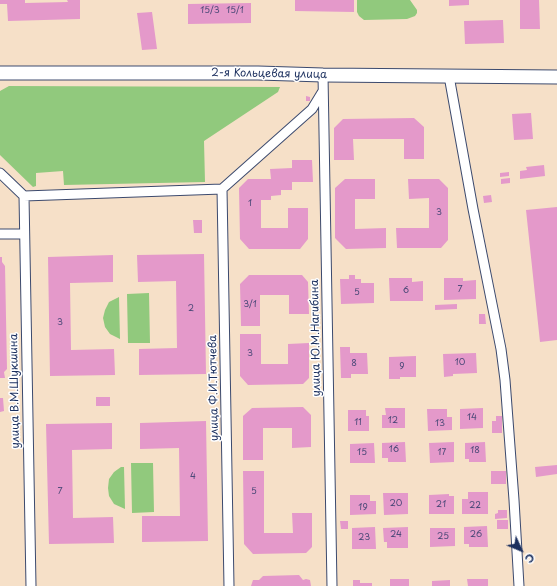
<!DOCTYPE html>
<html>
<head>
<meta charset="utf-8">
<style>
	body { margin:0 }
	#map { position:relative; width:557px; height:586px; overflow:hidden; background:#f6e0c8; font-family:"Playpen Sans",sans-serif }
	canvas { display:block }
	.north { position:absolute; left:501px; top:530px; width:40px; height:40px; -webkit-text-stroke:3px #fff; paint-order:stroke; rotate:134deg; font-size:11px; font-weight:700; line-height:16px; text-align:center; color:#1b2f5e }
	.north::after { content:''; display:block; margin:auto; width:14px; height:18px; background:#1b2f5e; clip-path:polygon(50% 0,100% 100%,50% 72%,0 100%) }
</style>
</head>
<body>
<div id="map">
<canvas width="557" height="586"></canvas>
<div class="north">С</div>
</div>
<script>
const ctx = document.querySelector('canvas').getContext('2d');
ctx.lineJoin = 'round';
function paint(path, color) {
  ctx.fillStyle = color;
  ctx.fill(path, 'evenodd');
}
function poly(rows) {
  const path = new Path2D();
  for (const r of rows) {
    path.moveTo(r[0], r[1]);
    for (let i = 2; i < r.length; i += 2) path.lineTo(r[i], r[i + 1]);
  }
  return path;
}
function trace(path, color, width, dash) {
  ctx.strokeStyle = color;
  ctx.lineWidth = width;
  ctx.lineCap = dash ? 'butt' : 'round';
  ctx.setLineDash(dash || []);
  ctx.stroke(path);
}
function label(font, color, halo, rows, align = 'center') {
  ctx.font = font + ' "Playpen Sans",sans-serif';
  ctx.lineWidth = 3;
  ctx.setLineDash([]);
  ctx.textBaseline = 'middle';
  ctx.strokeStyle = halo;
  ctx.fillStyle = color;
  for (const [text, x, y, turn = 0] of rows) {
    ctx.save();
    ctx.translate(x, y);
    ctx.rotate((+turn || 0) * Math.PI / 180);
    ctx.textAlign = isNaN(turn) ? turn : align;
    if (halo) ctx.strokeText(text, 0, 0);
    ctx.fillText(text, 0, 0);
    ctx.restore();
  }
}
const green = poly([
	[357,0,410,0,417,10,417,13,415,16,407,19,364,20,359,16,357,12],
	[9,86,280,87,278,92,204,141,205,182,64,185,63,171,36,173,36,186,33,187,0,155,0,91],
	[149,293,150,343,128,343,127,294],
	[119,297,120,339,110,334,105,327,103,318,105,310,109,302],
	[131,463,153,463,154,512,132,513],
	[121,467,124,467,125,509,114,504,109,496,108,488,109,479,114,472]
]);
const building = poly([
	[0,0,25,0,25,3,68,2,67,0,80,0,80,19,8,21,7,4,0,4],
	[295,0,354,0,354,12,295,11],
	[449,0,469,0,469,5,449,6],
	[520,0,539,0,540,29,520,29],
	[251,3,251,23,188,24,188,4],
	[152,12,157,49,142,50,137,13],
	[503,20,504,43,465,44,464,21],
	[306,96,310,97,310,101,306,101],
	[531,113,533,139,514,140,512,114],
	[414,118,424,127,424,159,404,159,404,139,353,139,354,160,334,160,334,128,343,119],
	[292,160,312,160,313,182,292,182,292,190,281,190,281,195,271,196,271,200,261,200,261,228,288,228,288,208,308,208,308,239,300,249,249,249,240,239,239,188,248,179,271,179,270,169,292,168],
	[544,165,545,176,520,179,520,171,527,170,526,167],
	[509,172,509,176,500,177,500,173],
	[510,178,510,183,501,184,501,179],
	[345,179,375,179,375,199,355,199,355,229,386,228,386,248,346,249,335,238,335,188],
	[408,179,439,179,448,188,448,240,441,248,397,248,396,228,429,228,429,198,409,199],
	[491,195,492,202,484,203,483,196],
	[557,207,557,340,540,342,526,210],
	[193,220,202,220,202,233,194,233],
	[204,254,206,374,139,375,139,349,177,348,176,281,138,282,137,255],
	[113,255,113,282,70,283,71,350,114,349,115,375,50,376,48,257],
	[0,257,2,257,2,262,5,266,7,369,4,372,5,378,0,378],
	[249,275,302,275,308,282,309,314,289,314,289,295,260,295,260,326,241,326,240,284],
	[349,275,355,275,355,279,361,279,361,283,374,283,374,303,341,304,340,279,349,279],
	[389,278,412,278,412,282,423,281,423,301,390,301],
	[444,278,463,278,463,281,476,280,476,299,444,300],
	[457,304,457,309,435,310,435,305],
	[479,314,485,314,486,324,479,324],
	[240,334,261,334,261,364,288,364,288,344,309,343,309,378,303,384,248,385,240,376],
	[340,347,350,347,350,353,367,353,368,374,351,374,351,378,341,378],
	[476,353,477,373,453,374,453,376,444,377,443,354],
	[416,356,416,377,400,377,400,379,389,379,389,357],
	[96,397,110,397,110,406,96,406],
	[0,398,3,398,4,411,0,412],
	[303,407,311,415,311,447,292,448,292,428,263,428,263,460,243,460,243,416,252,408],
	[385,408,405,408,405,428,382,428,382,415,386,415],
	[483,408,483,428,460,429,460,409],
	[427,409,447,409,447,417,452,417,452,430,428,431],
	[348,410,366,410,366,416,369,416,369,431,348,431],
	[496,416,502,416,502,433,492,433,492,421,496,421],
	[206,421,208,541,142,542,142,516,180,516,179,448,140,449,140,423],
	[112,423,112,449,72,450,73,518,113,517,114,543,49,544,46,424],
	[405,442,406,462,388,462,388,458,382,458,382,443],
	[454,442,454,462,430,463,429,443],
	[485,442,486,462,469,462,469,459,465,459,465,443],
	[374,443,375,463,350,463,350,444],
	[557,465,557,474,536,477,535,467],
	[243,471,264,471,264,533,293,533,292,513,312,513,312,547,306,553,253,554,244,544],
	[491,471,506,471,506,484,491,484],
	[468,492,488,492,488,514,462,514,462,499,468,499],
	[383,493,408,493,408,514,384,515],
	[449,494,449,496,454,496,454,514,429,514,429,495],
	[350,495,370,495,370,501,376,501,376,514,350,515],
	[498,510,507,510,507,518,495,519,495,514,498,513],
	[497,520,508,520,508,529,497,529],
	[340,521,348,521,348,529,341,529],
	[487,526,488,547,469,547,469,544,464,544,464,527],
	[375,527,376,549,352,549,352,528],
	[408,527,408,548,387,548,387,542,384,542,383,528],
	[430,528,455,528,455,546,430,547],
	[299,575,303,580,306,579,310,580,311,586,251,586,253,580,259,580,263,576],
	[390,579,409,579,409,586,390,586],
	[467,579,488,579,488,586,468,586],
	[353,580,360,580,360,583,372,583,372,586,353,586],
	[450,580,450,586,432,586,432,581]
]);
const street = poly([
	[323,75,332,586],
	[449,76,473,209,501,349,505,380,514,500,519,586],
	[0,173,24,196,222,189,312,109,323,91],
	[222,189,229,586],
	[24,196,31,586],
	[0,234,24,234]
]);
const secondary = poly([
	[0,73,258,73,323,75,557,77]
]);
const numberNames = [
	["15/3",210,11],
	["15/1",235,11],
	["1",250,204],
	["3",439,213],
	["7",460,290],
	["6",406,291],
	["5",357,293],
	["3/1",250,305],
	["2",191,309],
	["3",60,323],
	["3",250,354],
	["10",460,363],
	["8",354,364],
	["9",402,367],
	["14",472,418],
	["12",393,421],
	["11",358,423],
	["13",440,424],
	["16",394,450],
	["18",475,451],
	["15",362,453],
	["17",442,453],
	["4",193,477],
	["7",60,492],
	["5",254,492],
	["20",396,504],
	["21",441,505],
	["22",475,506],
	["19",363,508],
	["24",396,535],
	["26",476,535],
	["25",443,537],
	["23",364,538]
];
const streetNames = [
	["2-я Кольцевая улица",269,74,1],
	["улица Ю.М.Нагибина",316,338,-91],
	["улица Ф.И.Тютчева",214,388,-91],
	["улица В.М.Шукшина",15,391,-91]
];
paint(green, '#91c97d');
paint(building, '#e499ca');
trace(street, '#3c4a6e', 11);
trace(secondary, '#3c4a6e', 15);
trace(street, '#fff', 9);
trace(secondary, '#fff', 13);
label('9px', '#4d4a79', null, numberNames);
label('11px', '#1b2f5e', '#fff', streetNames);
</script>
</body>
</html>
